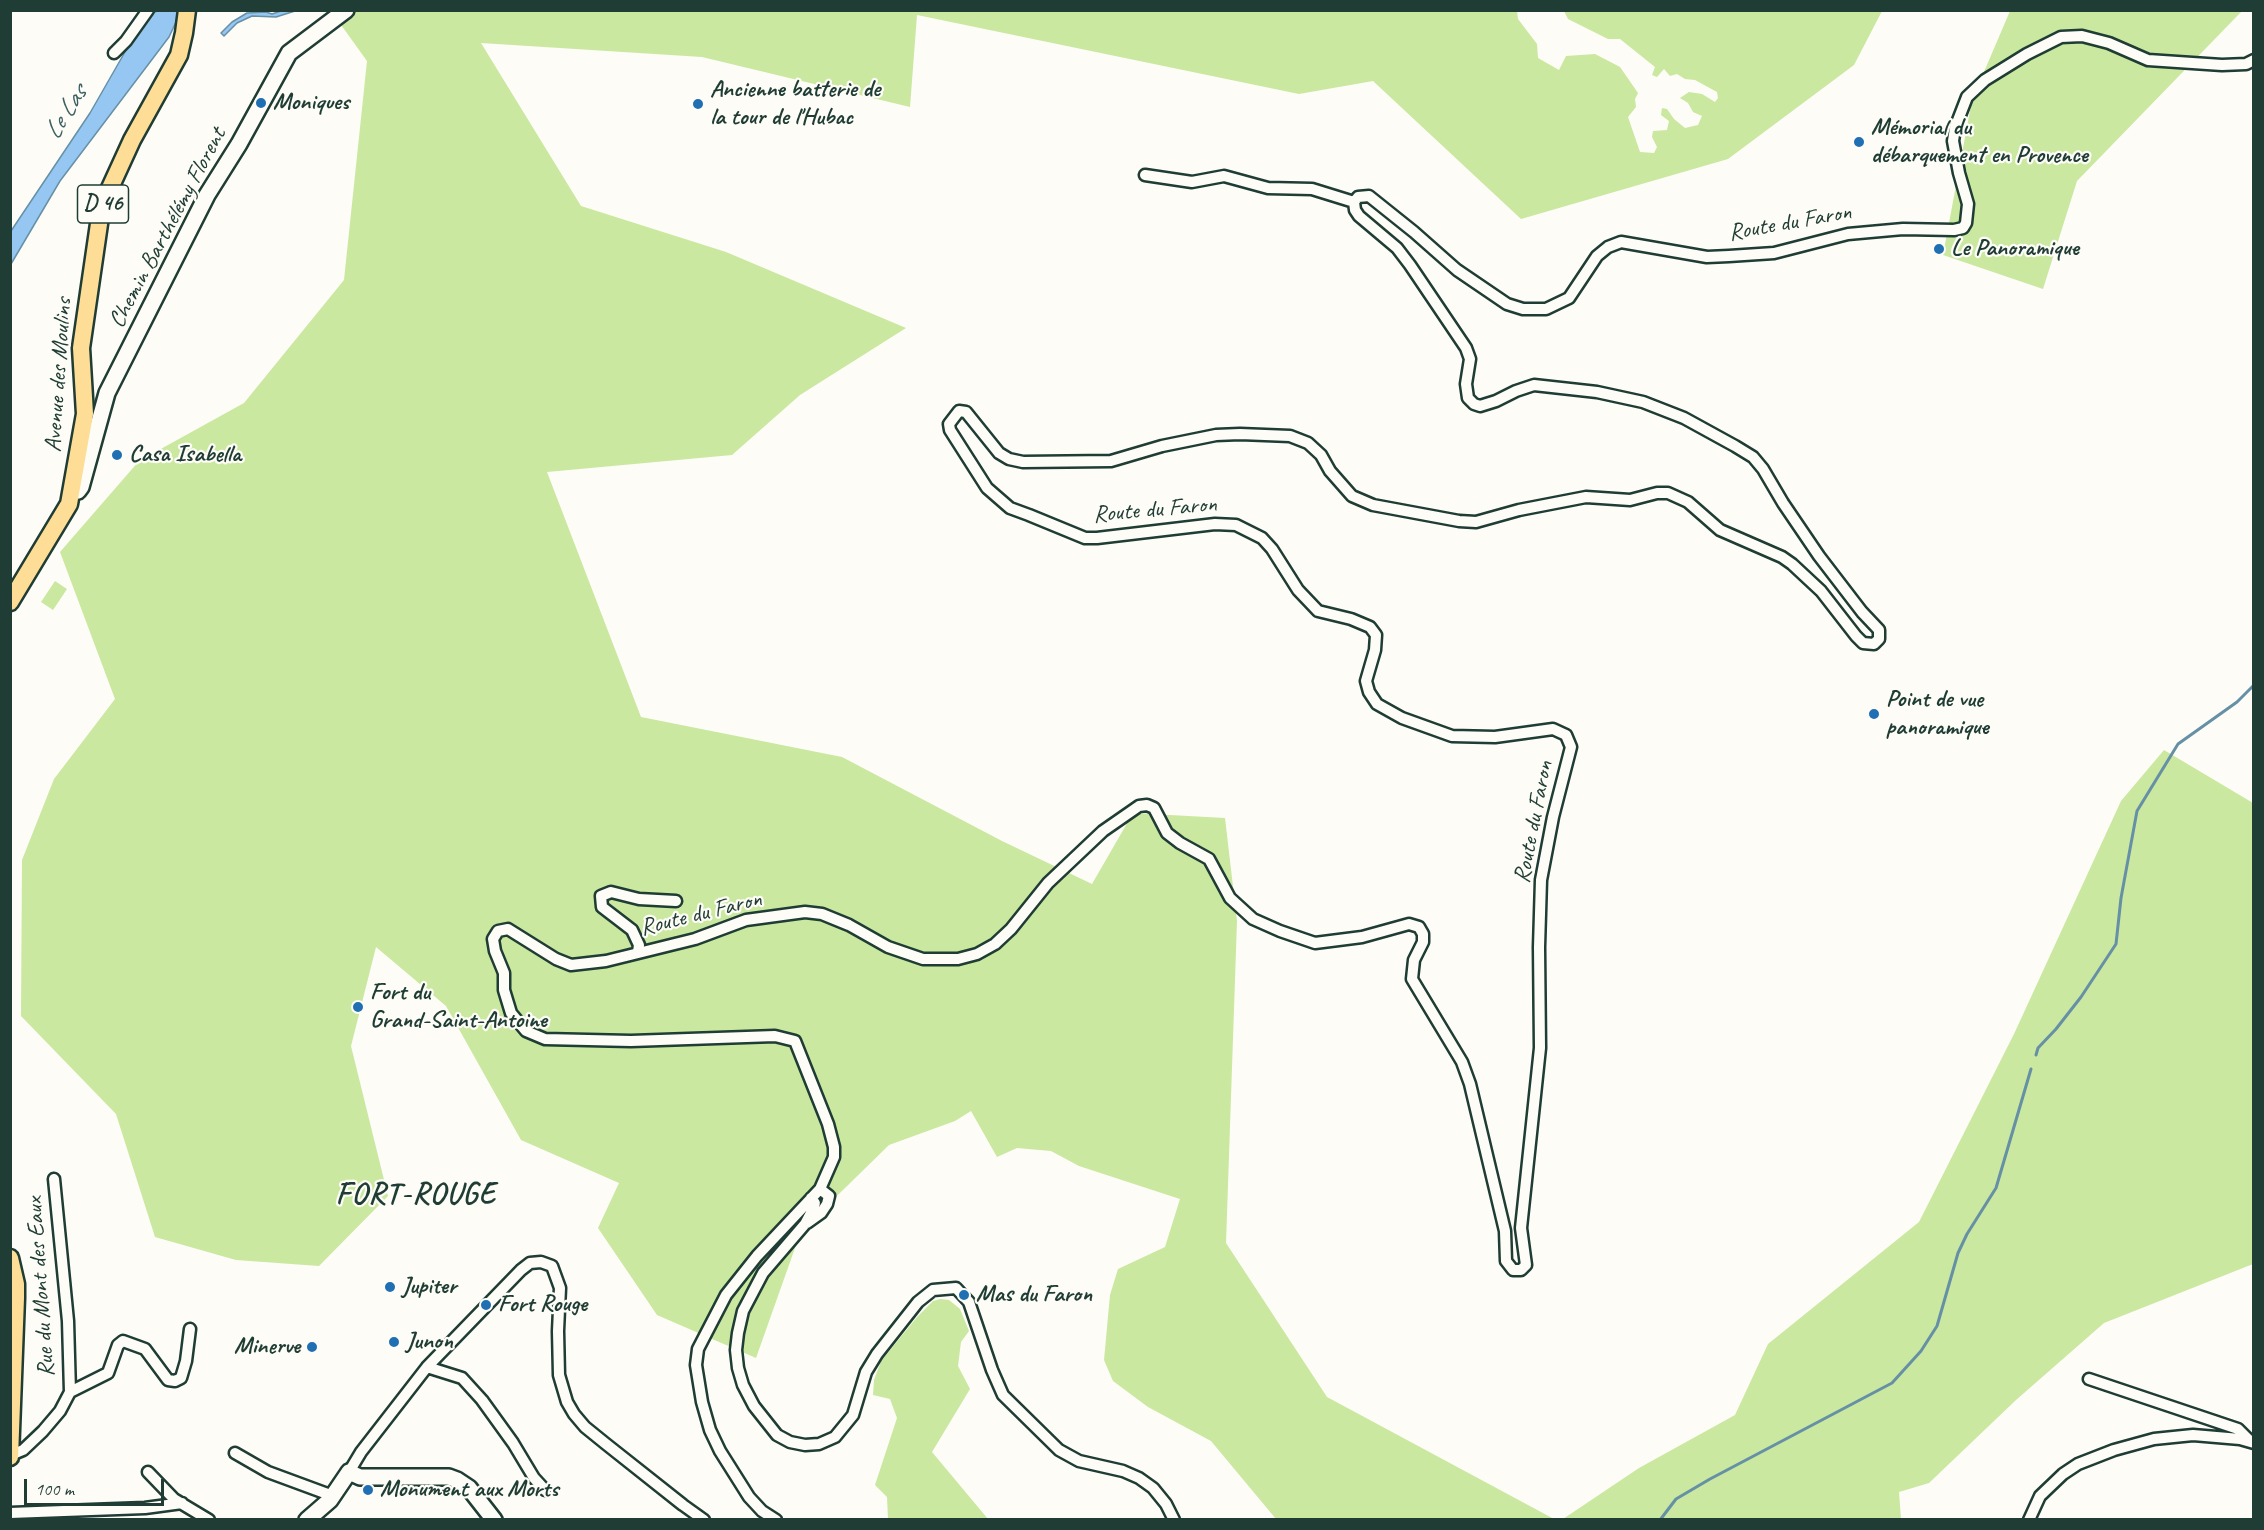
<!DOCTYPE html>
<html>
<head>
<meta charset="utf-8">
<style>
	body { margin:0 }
	#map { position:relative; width:2264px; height:1530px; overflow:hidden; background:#fdfcf7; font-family:Caveat,sans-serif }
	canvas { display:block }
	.frame { position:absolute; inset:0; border:12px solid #1f3d34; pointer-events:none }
	.scale { position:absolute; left:24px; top:1479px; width:140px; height:27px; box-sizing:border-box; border:3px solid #1f3d34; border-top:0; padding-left:8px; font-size:18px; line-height:21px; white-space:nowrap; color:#1f3d34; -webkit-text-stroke:4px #fdfcf7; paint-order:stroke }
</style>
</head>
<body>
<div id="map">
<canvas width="2264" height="1530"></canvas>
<div class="frame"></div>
<div class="scale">100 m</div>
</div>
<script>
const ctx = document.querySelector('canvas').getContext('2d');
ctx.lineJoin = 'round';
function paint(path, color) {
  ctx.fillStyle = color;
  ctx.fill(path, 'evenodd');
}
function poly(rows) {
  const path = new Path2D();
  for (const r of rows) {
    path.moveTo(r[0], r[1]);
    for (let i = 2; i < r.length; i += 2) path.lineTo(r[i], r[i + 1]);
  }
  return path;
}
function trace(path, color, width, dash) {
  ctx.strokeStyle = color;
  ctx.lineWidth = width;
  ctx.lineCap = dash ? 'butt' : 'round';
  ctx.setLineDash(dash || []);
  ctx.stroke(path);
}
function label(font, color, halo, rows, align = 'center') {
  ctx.font = font + ' Caveat,sans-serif';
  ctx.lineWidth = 4.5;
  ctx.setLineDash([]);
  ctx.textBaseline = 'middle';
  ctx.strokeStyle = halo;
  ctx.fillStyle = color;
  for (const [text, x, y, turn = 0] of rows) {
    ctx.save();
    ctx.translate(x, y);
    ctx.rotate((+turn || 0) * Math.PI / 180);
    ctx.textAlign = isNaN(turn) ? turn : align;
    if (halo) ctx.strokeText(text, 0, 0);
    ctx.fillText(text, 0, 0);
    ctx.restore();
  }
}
const green = poly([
	[331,11,1517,11,1518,19,1537,44,1538,58,1559,70,1566,56,1595,54,1620,67,1638,93,1635,99,1636,107,1628,117,1640,152,1654,153,1657,147,1652,137,1653,131,1667,130,1669,121,1661,115,1662,108,1667,109,1674,119,1685,128,1698,125,1702,116,1693,112,1688,103,1680,98,1689,92,1702,94,1715,102,1718,98,1717,92,1695,80,1685,79,1677,74,1670,76,1664,69,1657,77,1652,75,1655,67,1620,39,1608,39,1568,19,1564,11,1882,11,1854,65,1728,159,1521,219,1373,81,1299,94,917,15,910,107,702,57,481,43,581,206,726,252,906,328,800,395,732,455,547,472,641,717,842,757,1002,841,1092,884,1133,813,1225,818,1237,921,1226,1243,1327,1397,1554,1519,1276,1519,1211,1441,1148,1407,1113,1381,1104,1360,1110,1295,1118,1269,1165,1247,1180,1199,1079,1166,1051,1151,1017,1148,997,1157,971,1111,955,1121,889,1145,801,1231,756,1358,657,1315,598,1228,619,1183,521,1140,446,1006,376,947,351,1046,388,1196,319,1266,236,1260,155,1237,116,1114,21,1016,22,860,54,779,115,699,60,552,139,461,244,403,344,280,367,61],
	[2010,11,2242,11,2077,181,2043,289,1943,255,1972,100],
	[55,581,67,589,53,610,41,602],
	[2164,750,2253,803,2253,1264,2104,1323,2016,1400,1929,1483,1899,1492,1901,1519,1563,1519,1639,1468,1735,1415,1768,1344,1919,1222,2014,1034,2121,801],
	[940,1299,949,1300,960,1309,969,1331,961,1342,958,1366,970,1389,932,1452,988,1519,888,1519,887,1497,875,1485,897,1418,890,1399,873,1395,874,1380,881,1361,918,1316,933,1301]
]);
const water = poly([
	[284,10,295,11,276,17,252,16,237,23,224,36,221,33,232,22,247,13,266,12,272,14,284,10],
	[157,11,178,11,177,20,169,37,60,181,11,264,11,231,90,113,137,31,147,16,157,11]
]);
const stream = poly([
	[2036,1055,2038,1048,2056,1029,2081,997,2116,944,2121,898,2137,811,2178,744,2237,702,2254,685],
	[1660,1520,1676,1499,1710,1479,1892,1383,1921,1351,1937,1326,1958,1253,1967,1234,1996,1188,2031,1069]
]);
const street = poly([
	[114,53,126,41,148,10],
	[1145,175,1192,182,1224,176,1268,188,1312,189,1354,202],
	[638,952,639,945,632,930,602,907,601,896,611,892,639,899,676,901],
	[54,1179,68,1321,70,1392],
	[811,1198,815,1203,813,1209,805,1224,763,1273,743,1311,738,1333,736,1350,738,1368,743,1385,754,1406,777,1435,790,1442,805,1445,819,1444,835,1437,853,1415,866,1372,877,1354,918,1302,933,1290,956,1288,969,1302,992,1370,1003,1395,1059,1450,1079,1461,1123,1471,1139,1478,1153,1488,1166,1504,1174,1520],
	[807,1223,821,1213,827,1204,829,1196,820,1189],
	[427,1367,462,1378,482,1400,513,1443,534,1478,545,1490],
	[2089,1379,2238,1429,2250,1441],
	[235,1453,268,1472,333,1496],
	[11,1455,23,1450,43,1431,60,1411,70,1392,108,1373,118,1345,123,1341,145,1349,168,1380,175,1381,181,1378,186,1361,190,1329],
	[148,1472,174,1499,209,1520],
	[349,1472,361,1452,427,1367,521,1270,530,1263,541,1262,552,1266,560,1288,558,1331,559,1375,567,1402,574,1414,585,1427,606,1444,683,1505,704,1520],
	[10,1513,145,1508,182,1503],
	[776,1520,762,1511,749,1497,720,1451,710,1430,702,1402,696,1365,698,1349,726,1295,757,1256,820,1189,834,1157,834,1147,828,1124,795,1041,775,1036,631,1041,545,1039,526,1031,511,1013,504,990,504,973,495,951,493,939,498,931,508,929,556,959,571,965,606,961,695,939,746,920,805,912,822,914,849,925,888,947,923,959,958,959,977,954,995,944,1011,929,1048,883,1103,831,1139,806,1147,805,1154,808,1167,833,1180,843,1209,859,1230,898,1253,919,1280,931,1315,943,1362,937,1409,924,1419,927,1423,934,1423,942,1414,960,1412,979,1462,1062,1470,1084,1505,1231,1506,1261,1513,1270,1521,1270,1526,1265,1521,1228,1540,1048,1539,947,1541,880,1553,817,1571,747,1566,735,1553,729,1495,737,1452,736,1402,718,1377,704,1369,692,1366,681,1375,650,1376,635,1370,627,1351,619,1318,611,1298,590,1272,549,1262,538,1236,525,1215,524,1097,538,1085,538,1029,515,1010,508,987,488,950,430,949,424,959,411,966,412,999,453,1009,459,1023,462,1111,461,1162,446,1216,435,1240,434,1290,436,1308,443,1321,455,1330,471,1352,496,1373,505,1459,521,1476,522,1519,510,1586,497,1630,500,1657,493,1668,493,1688,502,1720,530,1782,557,1792,564,1821,591,1856,636,1863,643,1874,644,1879,639,1879,630,1862,612,1819,556,1783,503,1763,469,1753,457,1735,446,1684,418,1643,402,1597,392,1534,385,1516,391,1496,401,1480,406,1474,404,1468,398,1466,384,1470,359,1466,348,1410,265,1397,248,1359,216,1355,210,1354,202,1358,197,1369,196,1414,232,1457,270,1507,304,1523,309,1546,309,1569,298,1597,256,1608,247,1621,242,1707,257,1729,256,1774,253,1848,234,1903,229,1954,230,1963,228,1966,223,1968,204,1959,173,1953,141,1955,128,1967,97,1985,80,2027,54,2061,37,2082,36,2109,43,2148,60,2222,65,2246,64,2254,60],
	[2029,1520,2040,1496,2063,1474,2078,1464,2114,1450,2154,1439,2193,1435,2240,1439,2254,1443]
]);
const secondary = poly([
	[72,492,78,491,81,487,107,393,207,195,239,144,289,53,346,10],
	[307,1520,330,1500,349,1472,360,1477,449,1477,457,1480,469,1488,494,1520]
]);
const primary = poly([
	[10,602,69,504,85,414,81,348,100,217,105,199,132,140,179,55,184,33,187,10],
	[10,1258,16,1284,16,1298,10,1457]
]);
const markers = [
	[261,103,6,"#1f6fb2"],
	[698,104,6,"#1f6fb2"],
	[1859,142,6,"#1f6fb2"],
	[1939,249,6,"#1f6fb2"],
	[117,455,6,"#1f6fb2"],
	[1874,714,6,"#1f6fb2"],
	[358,1007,6,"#1f6fb2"],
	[390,1287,6,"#1f6fb2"],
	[964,1295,6,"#1f6fb2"],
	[486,1305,6,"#1f6fb2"],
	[394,1342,6,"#1f6fb2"],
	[312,1347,6,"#1f6fb2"],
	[368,1490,6,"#1f6fb2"]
];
const shields = [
	[103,204,51]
];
const shieldNames = [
	["D 46",103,204]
];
const poiNames = [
	["Ancienne batterie de",710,90],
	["la tour de l'Hubac",710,118],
	["Moniques",273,103],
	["Mémorial du",1871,128],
	["débarquement en Provence",1871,156],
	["Le Panoramique",1951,249],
	["Casa Isabella",129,455],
	["Point de vue",1886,700],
	["panoramique",1886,728],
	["Fort du",370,993],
	["Grand-Saint-Antoine",370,1021],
	["Jupiter",402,1287],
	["Mas du Faron",976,1295],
	["Fort Rouge",498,1305],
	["Junon",406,1342],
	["Minerve",300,1347,"right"],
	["Monument aux Morts",380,1490]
];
const streetNames = [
	["Route du Faron",1790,223,-10],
	["Chemin Barthélémy Florent",168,228,-62],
	["Avenue des Moulins",59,375,-86],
	["Route du Faron",1155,510,-5],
	["Route du Faron",1534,822,-79],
	["Route du Faron",701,914,-14],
	["Rue du Mont des Eaux",41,1287,-94]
];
const waterNames = [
	["Le Las",66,113,-58]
];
const districtNames = [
	["FORT-ROUGE",416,1195]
];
paint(green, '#cae89f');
paint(water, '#96c7f2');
trace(water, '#6690a6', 1.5);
trace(stream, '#6690a6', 3);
trace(street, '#1f3d34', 15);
trace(secondary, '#1f3d34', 20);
trace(primary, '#1f3d34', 21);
trace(street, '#fdfcf7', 10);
trace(secondary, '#fdfcf7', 15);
trace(primary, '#fedd96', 16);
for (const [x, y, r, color] of markers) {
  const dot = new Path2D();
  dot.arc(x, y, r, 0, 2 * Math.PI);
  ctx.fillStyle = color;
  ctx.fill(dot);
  trace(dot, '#fdfcf7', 2);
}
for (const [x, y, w] of shields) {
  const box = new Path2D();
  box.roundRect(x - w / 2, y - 19, w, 38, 4.5);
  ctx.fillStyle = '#fdfcf7';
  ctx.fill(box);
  trace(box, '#1f3d34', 1.5);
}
label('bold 22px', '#1f3d34', null, shieldNames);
label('bold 24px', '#1f3d34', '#fdfcf7', poiNames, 'left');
label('24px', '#1f3d34', '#fdfcf7', streetNames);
label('italic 26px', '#3d6064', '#fdfcf7', waterNames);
ctx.letterSpacing = '1.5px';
label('bold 30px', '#1f3d34', '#fdfcf7', districtNames);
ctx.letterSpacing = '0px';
</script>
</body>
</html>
